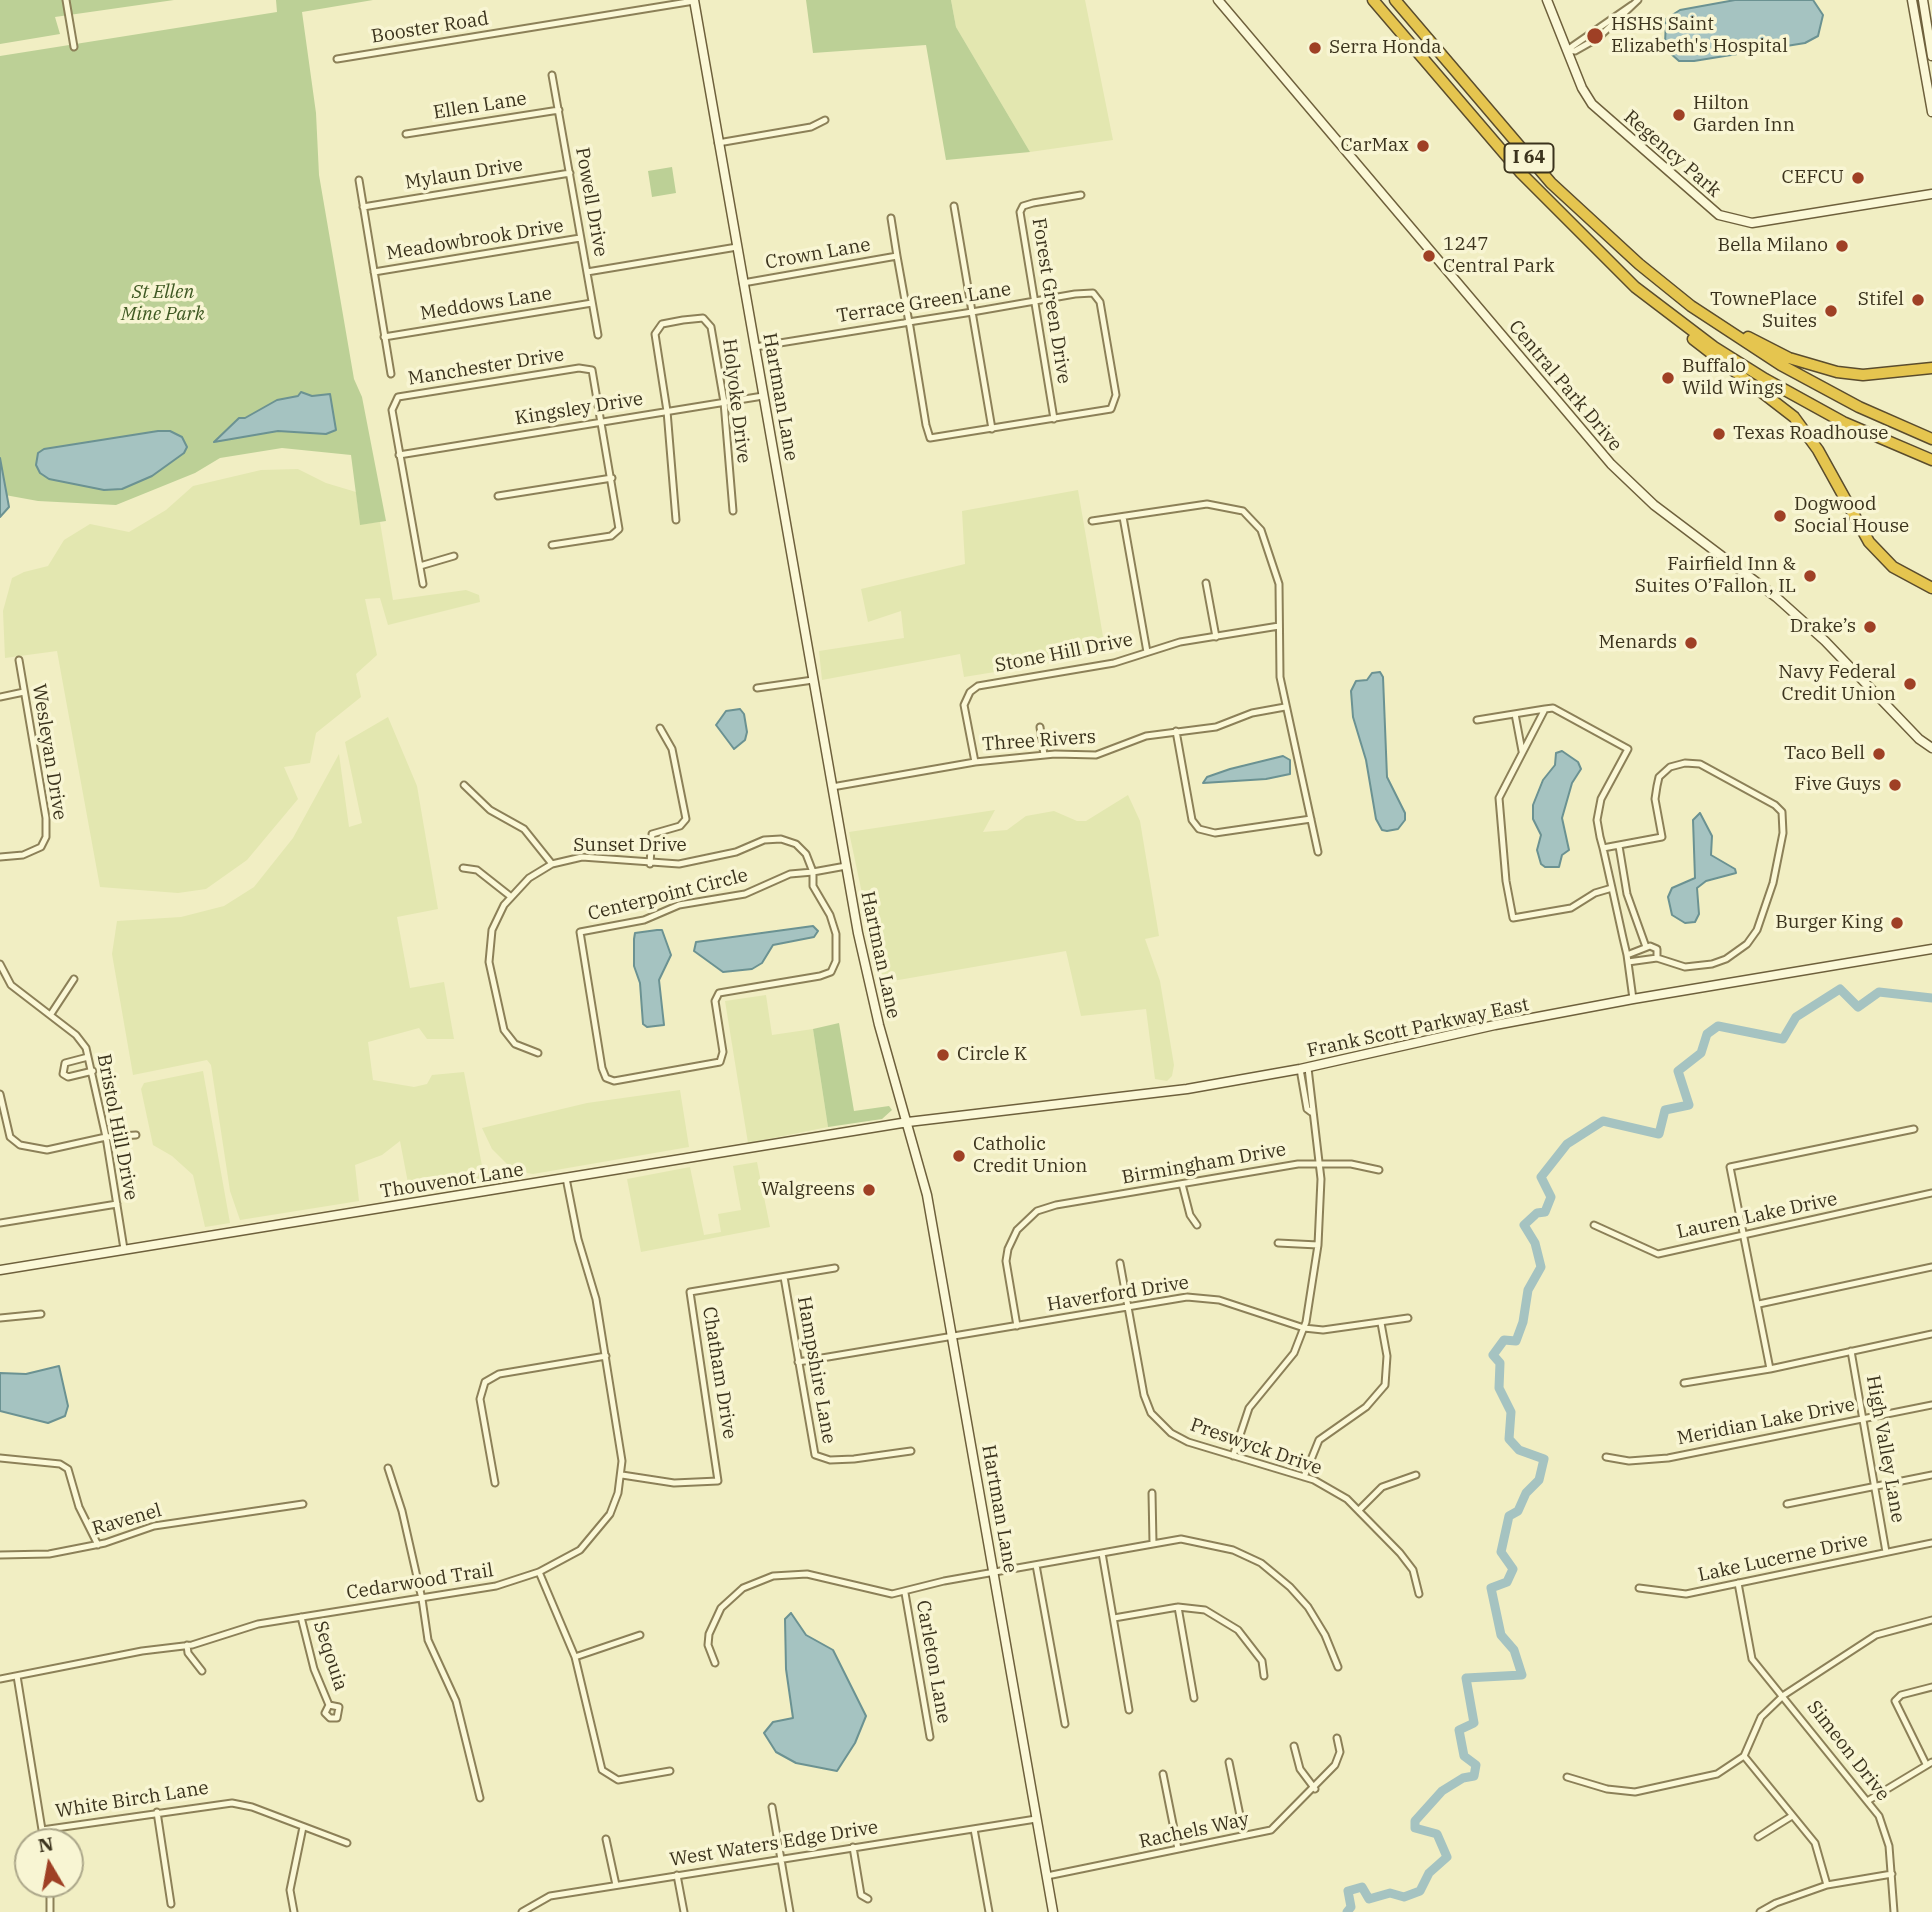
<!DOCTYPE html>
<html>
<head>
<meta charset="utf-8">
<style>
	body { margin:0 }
	#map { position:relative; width:1932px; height:1912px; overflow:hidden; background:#f1eec3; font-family:"IBM Plex Serif",serif }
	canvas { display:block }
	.north { position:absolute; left:14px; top:1828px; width:70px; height:70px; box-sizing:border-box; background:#f8f5d3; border:2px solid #aca78a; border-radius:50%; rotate:350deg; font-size:19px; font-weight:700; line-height:28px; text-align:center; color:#3b331d }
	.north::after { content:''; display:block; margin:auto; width:24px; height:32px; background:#9f4025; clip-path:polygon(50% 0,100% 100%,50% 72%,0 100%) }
</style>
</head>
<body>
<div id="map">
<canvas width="1932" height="1912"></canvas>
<div class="north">N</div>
</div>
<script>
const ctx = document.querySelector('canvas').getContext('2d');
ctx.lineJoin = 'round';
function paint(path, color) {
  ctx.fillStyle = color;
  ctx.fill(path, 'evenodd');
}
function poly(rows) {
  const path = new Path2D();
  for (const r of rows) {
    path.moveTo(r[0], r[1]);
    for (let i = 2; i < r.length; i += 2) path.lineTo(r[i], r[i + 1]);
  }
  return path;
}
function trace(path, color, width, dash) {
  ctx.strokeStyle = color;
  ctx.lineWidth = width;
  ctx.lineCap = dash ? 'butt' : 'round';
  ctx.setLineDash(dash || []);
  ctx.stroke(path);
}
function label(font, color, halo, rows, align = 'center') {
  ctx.font = font + ' "IBM Plex Serif",serif';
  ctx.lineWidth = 7;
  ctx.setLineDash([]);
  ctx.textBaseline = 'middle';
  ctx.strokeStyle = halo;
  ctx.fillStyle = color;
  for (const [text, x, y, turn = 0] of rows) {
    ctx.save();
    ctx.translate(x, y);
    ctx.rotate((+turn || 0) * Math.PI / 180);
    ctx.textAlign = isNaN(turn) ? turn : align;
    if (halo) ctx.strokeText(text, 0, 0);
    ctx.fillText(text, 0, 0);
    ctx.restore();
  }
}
const farmland = poly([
	[951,0,1085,0,1113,140,1030,152,956,27],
	[298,469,326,483,356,492,360,524,380,522,393,600,466,590,479,595,480,602,388,625,380,598,365,599,377,655,356,674,361,697,316,733,310,763,284,767,298,799,247,860,206,889,178,893,100,887,57,651,5,658,3,611,12,578,24,572,48,566,64,540,90,524,129,532,166,510,193,486,261,470],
	[1078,490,1106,654,964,677,960,654,822,680,819,651,904,638,901,611,868,622,861,589,965,564,962,511],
	[388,717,417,786,438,909,397,917,410,988,444,982,454,1039,427,1039,419,1028,368,1042,373,1080,414,1087,427,1084,432,1075,464,1072,484,1176,477,1183,415,1192,408,1183,400,1141,382,1155,355,1165,359,1201,240,1220,230,1191,211,1065,207,1060,133,1075,112,954,117,921,181,917,224,906,254,887,293,838,339,754,349,827,362,823,345,742],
	[1128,795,1140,821,1159,936,1145,939,1160,981,1174,1065,1172,1076,1167,1081,1155,1079,1146,1009,1081,1016,1066,951,881,983,849,832,995,810,983,832,1007,830,1026,816,1054,811,1077,821,1086,821],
	[766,995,772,1035,813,1029,828,1127,748,1143,725,1001],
	[203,1071,230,1223,205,1227,193,1175,172,1156,153,1145,141,1089,144,1083],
	[680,1090,689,1147,533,1174,514,1171,492,1149,482,1128,587,1103],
	[757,1162,770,1227,641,1252,627,1179,690,1167,704,1235,721,1232,718,1214,741,1210,733,1166]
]);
const green = poly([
	[0,0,174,0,55,17,60,34,0,44],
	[276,0,373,0,302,12,316,113,319,175,354,379,362,397,386,521,360,525,351,455,282,448,220,458,195,473,116,505,38,501,5,495,0,471,0,56,277,12],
	[806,0,951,0,956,27,1030,152,946,160,926,45,813,53],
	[672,167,676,193,652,197,648,171],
	[839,1023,854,1111,889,1106,892,1110,882,1119,828,1127,813,1029]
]);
const water = poly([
	[1735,0,1813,0,1823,15,1818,36,1805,43,1694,61,1679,61,1670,53,1665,44,1666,19,1680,10,1735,0],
	[301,392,312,396,330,394,336,430,326,434,278,431,214,442,239,418,245,418,277,400,298,396,301,392],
	[158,431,170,431,182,437,187,447,184,453,152,476,122,489,104,490,49,479,40,473,36,465,38,453,44,449,158,431],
	[0,458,9,507,0,517,0,458],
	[1380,672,1383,677,1387,777,1405,813,1405,820,1398,829,1387,831,1382,830,1376,819,1366,760,1353,717,1351,691,1356,681,1367,680,1372,673,1380,672],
	[740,709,744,714,747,732,745,740,734,749,716,725,726,711,740,709],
	[1562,751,1578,762,1581,769,1572,783,1562,818,1569,850,1562,855,1559,867,1545,867,1541,864,1537,850,1541,835,1533,819,1533,805,1543,780,1555,765,1556,753,1562,751],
	[1283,756,1290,760,1290,774,1266,779,1203,783,1207,777,1230,769,1283,756],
	[1700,813,1712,836,1711,855,1735,869,1736,873,1706,881,1697,888,1699,914,1695,922,1685,923,1672,915,1668,897,1672,888,1695,878,1693,820,1700,813],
	[813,926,818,931,814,937,773,945,762,963,752,969,723,972,694,951,696,942,813,926],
	[657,930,662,930,671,955,659,980,664,1025,647,1027,643,1024,640,983,634,966,634,939,635,933,657,930],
	[59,1366,68,1406,65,1416,48,1423,0,1411,0,1373,26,1374,59,1366],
	[791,1613,806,1635,833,1650,866,1716,855,1743,837,1771,796,1763,776,1752,764,1733,773,1722,793,1718,786,1669,785,1619,791,1613]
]);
const river = poly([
	[1347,1912,1351,1907,1348,1891,1362,1887,1369,1899,1390,1893,1404,1897,1420,1891,1429,1873,1447,1857,1437,1834,1415,1828,1415,1821,1442,1791,1463,1778,1474,1776,1476,1765,1464,1756,1459,1730,1474,1723,1466,1678,1522,1675,1514,1650,1501,1635,1491,1588,1507,1582,1513,1569,1501,1552,1509,1516,1518,1511,1526,1493,1539,1480,1544,1459,1519,1450,1509,1439,1511,1412,1499,1388,1500,1363,1493,1355,1504,1340,1516,1341,1523,1322,1528,1290,1541,1267,1535,1243,1524,1225,1537,1213,1545,1212,1551,1197,1541,1177,1567,1144,1603,1121,1659,1134,1665,1110,1689,1105,1678,1071,1701,1053,1707,1034,1718,1026,1783,1039,1796,1017,1840,989,1858,1007,1879,992,1932,998]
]);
const street = poly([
	[66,0,74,47],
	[1567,50,1575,51,1598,38,1638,0],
	[1567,50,1632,5],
	[337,59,694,1],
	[552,75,598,335],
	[406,134,559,110],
	[718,143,811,127,825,120],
	[359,180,391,374],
	[954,206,992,429],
	[363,207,570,173],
	[374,272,580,238],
	[587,272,737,247],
	[743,283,897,256],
	[384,337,592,303],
	[755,347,904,323,909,322,915,321,966,313,972,312,1075,294,1093,293,1100,302,1116,395,1111,409,930,438,926,425,910,327,908,317,897,256,891,218],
	[1054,419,1020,212,1023,206,1033,203,1081,195],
	[399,455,763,396],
	[498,496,612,478],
	[1123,517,1147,652],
	[676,520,667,411,655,334,662,324,683,320,703,318,711,327,724,402,733,511],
	[1092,521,1207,504,1243,511,1261,530,1279,584,1280,677,1318,852],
	[420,566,454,556],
	[1206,583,1216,637],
	[423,584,392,410,398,397,579,368,592,370,619,529,611,536,552,545],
	[757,688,813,680],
	[0,697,24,692],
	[1515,714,1522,751],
	[1477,720,1545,709],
	[1040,727,1044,755],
	[1176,731,1192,820,1199,829,1215,833,1311,819],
	[975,762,964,705,970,692,978,686,1114,663,1180,642,1279,626],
	[464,785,490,810,524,829,552,864],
	[832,787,975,762,1055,754,1096,755,1146,736,1216,727,1252,713,1285,707],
	[1619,846,1627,894,1646,947],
	[1603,848,1662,837,1655,799,1657,786,1659,777,1670,767,1685,763,1700,764,1775,805,1782,812,1783,833,1773,883,1757,930,1747,944,1726,959,1712,964,1685,967,1657,958,1628,962],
	[0,857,23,855,41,847,46,837,46,818,19,660],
	[650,864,652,834,680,826,686,819,672,749,660,728],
	[463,868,477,870,510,896],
	[1612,888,1595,893,1571,908,1513,918,1506,881,1499,798,1545,709,1553,708,1628,749,1601,799,1597,820,1600,837,1603,848,1612,888,1623,938,1627,955,1633,999],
	[1627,955,1650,946,1657,949,1657,958],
	[0,964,11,985,76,1035,86,1048,106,1137,124,1249],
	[51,1014,74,979],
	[538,1053,515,1044,504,1030,489,962,492,930,504,905,529,878,552,864,582,857,679,864,736,852,764,840,781,839,796,844,806,854,813,872,813,886,830,915,836,934,836,961,831,972,820,976,719,993,715,1001,723,1052,720,1062,614,1081,606,1078,602,1068,580,932,644,920,679,905,745,894,790,874,813,872,846,866],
	[88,1057,65,1063,63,1074,68,1077,93,1071],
	[1300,1069,1307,1109,1311,1112],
	[0,1094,10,1137,20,1145,47,1150,106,1137,136,1135],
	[1914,1129,1730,1167,1770,1369,1932,1334],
	[1182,1184,1190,1215,1197,1225],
	[0,1223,117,1204],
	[1594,1225,1658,1254,1932,1193],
	[1278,1243,1318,1245],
	[1120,1263,1144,1395,1151,1413,1171,1433,1188,1442,1314,1480,1347,1499,1400,1553,1413,1570,1419,1594],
	[784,1277,815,1455,830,1460,854,1459,911,1451],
	[1759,1304,1932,1267],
	[0,1318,41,1314],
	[1017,1326,1006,1261,1008,1249,1017,1230,1037,1211,1056,1205,1298,1164,1351,1164,1379,1170],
	[1851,1351,1886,1552],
	[798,1362,1187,1297,1219,1300,1304,1328,1323,1330,1408,1318],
	[1684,1383,1770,1369],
	[1233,1456,1249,1408,1294,1353,1306,1322,1318,1245,1321,1179,1308,1068],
	[1606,1457,1629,1461,1668,1458,1932,1405],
	[0,1458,60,1464,68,1469,79,1507,98,1545],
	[388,1468,402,1511,422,1599,428,1640,456,1701,480,1798],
	[622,1475,674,1483,718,1481,690,1292,835,1268],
	[1304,1477,1319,1440,1366,1407,1385,1385,1387,1356,1381,1323],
	[495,1483,480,1399,485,1382,499,1374,606,1356],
	[1152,1493,1153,1543],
	[1787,1504,1932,1475],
	[1359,1510,1382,1487,1416,1475],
	[1102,1553,1129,1710],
	[0,1555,49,1554,105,1543,154,1526,303,1504],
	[1036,1565,1065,1724],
	[539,1572,575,1657,602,1770,618,1780,670,1771],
	[1738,1583,1752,1659,1879,1816,1889,1846,1894,1912],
	[1639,1588,1686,1594,1932,1543],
	[905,1593,930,1737],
	[1178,1607,1194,1698],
	[301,1617,314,1669,329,1705,325,1713,330,1718,337,1718,339,1707,329,1705],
	[1114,1618,1178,1607,1205,1610,1238,1630,1262,1661,1264,1676],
	[187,1645,188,1653,202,1671],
	[575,1657,640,1635],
	[715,1663,708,1645,709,1634,721,1608,743,1588,773,1576,807,1574,892,1594,944,1581,1181,1539,1233,1550,1261,1563,1290,1587,1308,1607,1325,1635,1338,1667],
	[17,1676,44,1842],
	[0,1679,142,1651,192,1645,258,1624,496,1586,539,1572,580,1550,610,1514,618,1493,622,1461,596,1299,578,1239,566,1178],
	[1294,1746,1300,1769,1315,1789],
	[1744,1756,1815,1843,1827,1885],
	[1229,1762,1244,1835],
	[1926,1764,1895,1701,1901,1695,1932,1687],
	[1163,1774,1178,1849],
	[1567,1777,1607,1789,1635,1792,1717,1774,1744,1756,1761,1717,1784,1695,1876,1635,1932,1620],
	[1869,1800,1932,1762],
	[772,1807,790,1912],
	[157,1812,171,1904],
	[974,1829,989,1912],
	[42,1830,232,1803,252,1807,347,1843],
	[1758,1837,1792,1816],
	[606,1839,616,1885],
	[853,1847,861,1895,868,1899],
	[677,1875,684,1912],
	[1047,1876,1271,1830,1335,1765,1340,1752,1337,1738],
	[50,1884,50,1912],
	[294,1912,290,1890,303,1827],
	[522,1912,550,1896,1036,1819],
	[1760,1912,1776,1903,1827,1885,1892,1874]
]);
const secondary = poly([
	[694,0,858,933,879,1025,927,1195,1053,1912],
	[1218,0,1611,464,1654,505,1776,597,1825,641,1919,739,1932,748],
	[1547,0,1582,88,1592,104,1719,215,1752,223,1932,194],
	[1912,0,1932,112],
	[1923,0,1932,56],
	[0,1270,908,1122,1187,1089,1300,1069,1495,1025,1633,999,1932,949]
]);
const highway = poly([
	[1373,0,1521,173,1635,287,1714,347,1765,379,1843,422,1932,460],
	[1395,0,1551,183,1639,264,1691,306,1781,365,1859,407,1932,439],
	[1748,337,1789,358,1837,372,1863,375,1932,368],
	[1693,339,1794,417,1818,450,1869,542,1893,567,1932,588]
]);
const markers = [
	[1595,36,9,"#9f4025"],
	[1315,48,7,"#9f4025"],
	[1679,115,7,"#9f4025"],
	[1423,146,7,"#9f4025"],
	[1858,178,7,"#9f4025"],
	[1842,246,7,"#9f4025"],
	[1429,256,7,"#9f4025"],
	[1918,300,7,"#9f4025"],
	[1831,311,7,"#9f4025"],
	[1668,378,7,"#9f4025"],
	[1719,434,7,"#9f4025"],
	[1780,516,7,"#9f4025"],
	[1810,576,7,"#9f4025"],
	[1870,627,7,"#9f4025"],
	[1691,643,7,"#9f4025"],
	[1910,684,7,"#9f4025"],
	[1879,754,7,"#9f4025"],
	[1895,785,7,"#9f4025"],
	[1897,923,7,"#9f4025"],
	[943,1055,7,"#9f4025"],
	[959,1156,7,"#9f4025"],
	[869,1190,7,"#9f4025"]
];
const shields = [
	[1529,158,49]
];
const shieldNames = [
	["I 64",1529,158]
];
const poiNames = [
	["HSHS Saint",1611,25,"left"],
	["Elizabeth's Hospital",1611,47,"left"],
	["Serra Honda",1329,48,"left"],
	["Hilton",1693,104,"left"],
	["Garden Inn",1693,126,"left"],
	["CarMax",1409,146],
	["CEFCU",1844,178],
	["1247",1443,245,"left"],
	["Central Park",1443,267,"left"],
	["Bella Milano",1828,246],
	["TownePlace",1817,300],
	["Suites",1817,322],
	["Stifel",1904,300],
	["Buffalo",1682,367,"left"],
	["Wild Wings",1682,389,"left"],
	["Texas Roadhouse",1733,434,"left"],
	["Dogwood",1794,505,"left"],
	["Social House",1794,527,"left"],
	["Fairfield Inn &",1796,565],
	["Suites O’Fallon, IL",1796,587],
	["Drake’s",1856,627],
	["Menards",1677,643],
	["Navy Federal",1896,673],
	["Credit Union",1896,695],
	["Taco Bell",1865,754],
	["Five Guys",1881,785],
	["Burger King",1883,923],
	["Circle K",957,1055,"left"],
	["Catholic",973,1145,"left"],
	["Credit Union",973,1167,"left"],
	["Walgreens",855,1190]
];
const streetNames = [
	["Booster Road",430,28,-9],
	["Ellen Lane",480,106,-9],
	["Regency Park",1672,154,41],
	["Mylaun Drive",464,174,-9],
	["Powell Drive",591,202,80],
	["Meadowbrook Drive",475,240,-9],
	["Crown Lane",818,254,-10],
	["Forest Green Drive",1051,301,81],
	["Terrace Green Lane",924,303,-9],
	["Meddows Lane",486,304,-9],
	["Manchester Drive",486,367,-9],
	["Central Park Drive",1565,386,50],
	["Hartman Lane",780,397,80],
	["Holyoke Drive",736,401,83],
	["Kingsley Drive",579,409,-9],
	["Stone Hill Drive",1064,653,-11],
	["Three Rivers",1039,741,-4],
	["Wesleyan Drive",49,752,81],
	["Sunset Drive",630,846],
	["Centerpoint Circle",668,895,-14],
	["Hartman Lane",880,955,78],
	["Frank Scott Parkway East",1418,1028,-12],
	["Bristol Hill Drive",117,1127,79],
	["Birmingham Drive",1204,1164,-10],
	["Thouvenot Lane",452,1181,-9],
	["Lauren Lake Drive",1757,1216,-12],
	["Haverford Drive",1118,1294,-9],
	["Hampshire Lane",816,1370,80],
	["Chatham Drive",719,1373,81],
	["Meridian Lake Drive",1766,1422,-11],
	["Preswyck Drive",1256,1447,19],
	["High Valley Lane",1885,1449,80],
	["Hartman Lane",999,1509,80],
	["Ravenel",127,1520,-16],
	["Lake Lucerne Drive",1783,1558,-12],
	["Cedarwood Trail",420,1582,-9],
	["Seqouia",330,1656,72],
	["Carleton Lane",933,1662,80],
	["Simeon Drive",1848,1751,52],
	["White Birch Lane",132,1800,-9],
	["Rachels Way",1194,1831,-12],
	["West Waters Edge Drive",774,1844,-9]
];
const parkNames = [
	["St Ellen",163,293],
	["Mine Park",163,315]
];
paint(farmland, '#e3e7b0');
paint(green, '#bcd096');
paint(water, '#a5c3c1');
trace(water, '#6b9292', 2);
trace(river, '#a5c3c1', 9);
trace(street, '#8c8058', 9);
trace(secondary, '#6e603c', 11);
trace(highway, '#5a4c2d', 13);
trace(street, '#fbf8d7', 5);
trace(secondary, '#fbf8d7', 8);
trace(highway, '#e5c54f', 10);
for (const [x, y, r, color] of markers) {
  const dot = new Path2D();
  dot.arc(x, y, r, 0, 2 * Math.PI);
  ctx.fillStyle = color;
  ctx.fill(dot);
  trace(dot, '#f8f5d3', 2.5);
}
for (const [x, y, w] of shields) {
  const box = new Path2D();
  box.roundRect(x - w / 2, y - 14.5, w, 29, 5);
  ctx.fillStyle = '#f8f5d3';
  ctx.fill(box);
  trace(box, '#3b331d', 2);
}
label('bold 18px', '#3b331d', null, shieldNames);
label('19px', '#3b331d', '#f8f5d3', poiNames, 'right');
label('19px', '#3b331d', '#f8f5d3', streetNames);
label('italic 19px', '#3f5923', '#f8f5d3', parkNames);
</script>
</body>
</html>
